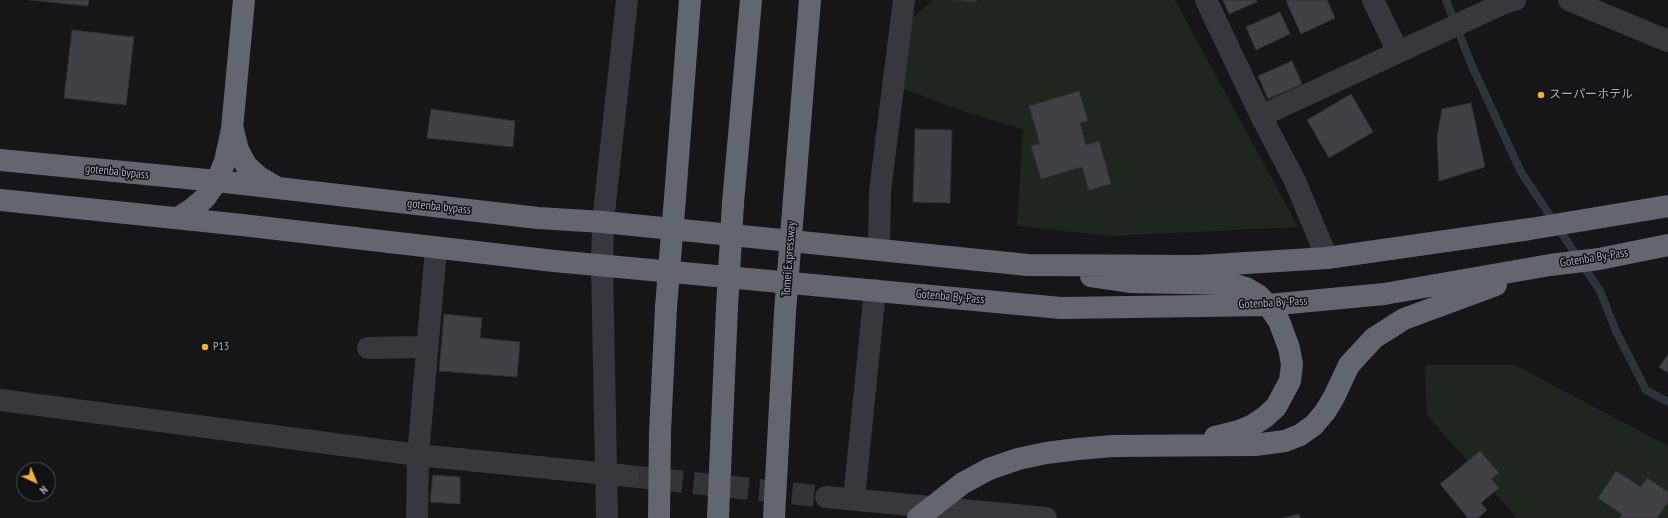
<!DOCTYPE html>
<html>
<head>
<meta charset="utf-8">
<style>
	body { margin:0 }
	#map { position:relative; width:1668px; height:518px; overflow:hidden; background:#161618; font-family:"PT Sans Narrow",sans-serif }
	canvas { display:block }
	.north { position:absolute; left:16px; top:462px; width:40px; height:40px; box-sizing:border-box; background:#111113; border:1px solid #4d4f55; border-radius:50%; rotate:136deg; font-size:11px; font-weight:700; line-height:16px; text-align:center; color:#a8adb8 }
	.north::after { content:''; display:block; margin:auto; width:14px; height:18px; background:#f2b134; clip-path:polygon(50% 0,100% 100%,50% 72%,0 100%) }
</style>
</head>
<body>
<div id="map">
<canvas width="1668" height="518"></canvas>
<div class="north">N</div>
</div>
<script>
const ctx = document.querySelector('canvas').getContext('2d');
ctx.lineJoin = 'round';
function paint(path, color) {
  ctx.fillStyle = color;
  ctx.fill(path, 'evenodd');
}
function poly(rows) {
  const path = new Path2D();
  for (const r of rows) {
    path.moveTo(r[0], r[1]);
    for (let i = 2; i < r.length; i += 2) path.lineTo(r[i], r[i + 1]);
  }
  return path;
}
function trace(path, color, width, dash) {
  ctx.strokeStyle = color;
  ctx.lineWidth = width;
  ctx.lineCap = dash ? 'butt' : 'round';
  ctx.setLineDash(dash || []);
  ctx.stroke(path);
}
function label(font, color, halo, rows, align = 'center') {
  ctx.font = font + ' "PT Sans Narrow","Noto Sans JP",sans-serif';
  ctx.lineWidth = 3;
  ctx.setLineDash([]);
  ctx.textBaseline = 'middle';
  ctx.strokeStyle = halo;
  ctx.fillStyle = color;
  for (const [text, x, y, turn = 0] of rows) {
    ctx.save();
    ctx.translate(x, y);
    ctx.rotate((+turn || 0) * Math.PI / 180);
    ctx.textAlign = isNaN(turn) ? turn : align;
    if (halo) ctx.strokeText(text, 0, 0);
    ctx.fillText(text, 0, 0);
    ctx.restore();
  }
}
const green = poly([
	[933,0,1175,0,1298,227,1111,236,1017,226,1023,129,968,113,904,89,912,18],
	[1425,365,1515,365,1668,446,1668,518,1517,518,1427,415]
]);
const stream = poly([
	[1446,0,1472,66,1521,172,1600,291,1616,331,1646,390,1668,402]
]);
const building = poly([
	[30,0,89,0,88,6,30,0],
	[953,0,976,0,976,2,953,0],
	[1223,0,1256,0,1257,2,1229,14,1223,0],
	[1289,0,1327,0,1335,18,1301,34,1286,1,1289,0],
	[1280,12,1290,34,1256,50,1246,27,1280,12],
	[72,30,134,37,126,105,64,98,72,30],
	[1292,61,1302,84,1268,99,1258,76,1292,61],
	[1079,91,1088,121,1080,123,1086,145,1099,141,1111,184,1089,190,1082,167,1041,179,1031,146,1040,144,1029,106,1079,91],
	[1351,94,1373,132,1329,158,1307,120,1351,94],
	[1471,103,1485,167,1439,181,1437,137,1442,109,1471,103],
	[431,109,515,121,513,147,427,138,431,109],
	[915,129,952,130,950,203,913,202,915,129],
	[444,314,482,318,480,338,520,342,517,377,439,371,444,314],
	[1668,354,1668,373,1659,367,1668,354],
	[1480,451,1499,473,1491,479,1499,488,1481,503,1487,510,1478,518,1468,518,1440,484,1480,451],
	[1616,471,1641,487,1647,478,1668,492,1668,502,1657,518,1619,518,1622,514,1598,498,1616,471],
	[433,475,460,477,460,504,430,502,433,475],
	[1299,514,1301,518,1283,518,1299,514]
]);
const minorTunnel = poly([
	[628,476,826,497]
]);
const minor = poly([
	[1206,0,1261,116,1295,181,1327,258],
	[1373,0,1398,52],
	[1569,0,1668,41],
	[1261,116,1504,3,1515,0],
	[879,249,880,191,904,0],
	[368,348,427,347],
	[0,400,418,455,628,476],
	[826,497,1046,518],
	[854,499,875,290],
	[417,518,418,455,436,249],
	[607,518,602,264,603,222,627,0]
]);
const highway = poly([
	[233,130,238,150,246,165,259,177,276,187],
	[0,160,217,181,538,218,603,222,1028,265,1198,266,1327,258,1530,229,1668,206],
	[675,198,690,0],
	[0,200,242,225,554,261,1061,308,1268,305,1384,294,1550,265,1599,259,1668,245],
	[733,203,751,0],
	[793,211,810,0],
	[178,218,192,209,205,198,217,181,225,161,232,129,244,0],
	[1091,276,1131,282,1232,284,1246,288,1258,295,1268,305,1279,321,1289,348,1292,364,1290,381,1276,407,1265,417,1253,425,1239,431,1215,437],
	[989,469,1018,459,1046,453,1078,449,1113,446,1255,445,1285,441,1300,435,1314,425,1325,412,1334,397,1349,365,1374,338,1404,319,1496,285],
	[659,518,660,432,666,307],
	[718,518,727,307],
	[774,518,785,312]
]);
const highwayBridge = poly([
	[666,307,675,198],
	[727,307,733,203],
	[785,312,793,211],
	[918,518,963,483,989,469]
]);
const markers = [
	[1541,95,4,"#f2b134"],
	[205,347,4,"#f2b134"]
];
const poiNames = [
	["スーパーホテル",1549,95],
	["P13",213,347]
];
const streetNames = [
	["gotenba bypass",117,172,6],
	["gotenba bypass",439,207,6],
	["Gotenba By-Pass",1594,258,-9],
	["Tomei Expressway",789,259,-86],
	["Gotenba By-Pass",950,297,5],
	["Gotenba By-Pass",1273,303,-3]
];
paint(green, '#1e261f');
trace(stream, '#2c353c', 8);
paint(building, '#404145');
trace(building, '#303034', 1);
trace(minorTunnel, '#333438', 22, [22, 11]);
trace(minor, '#37383d', 22);
trace(highway, '#63666e', 22);
trace(highwayBridge, '#63666e', 22);
for (const [x, y, r, color] of markers) {
  const dot = new Path2D();
  dot.arc(x, y, r, 0, 2 * Math.PI);
  ctx.fillStyle = color;
  ctx.fill(dot);
  trace(dot, '#111113', 1.5);
}
label('12px', '#a8adb8', '#111113', poiNames, 'left');
label('12px', '#a8adb8', '#111113', streetNames);
</script>
</body>
</html>
